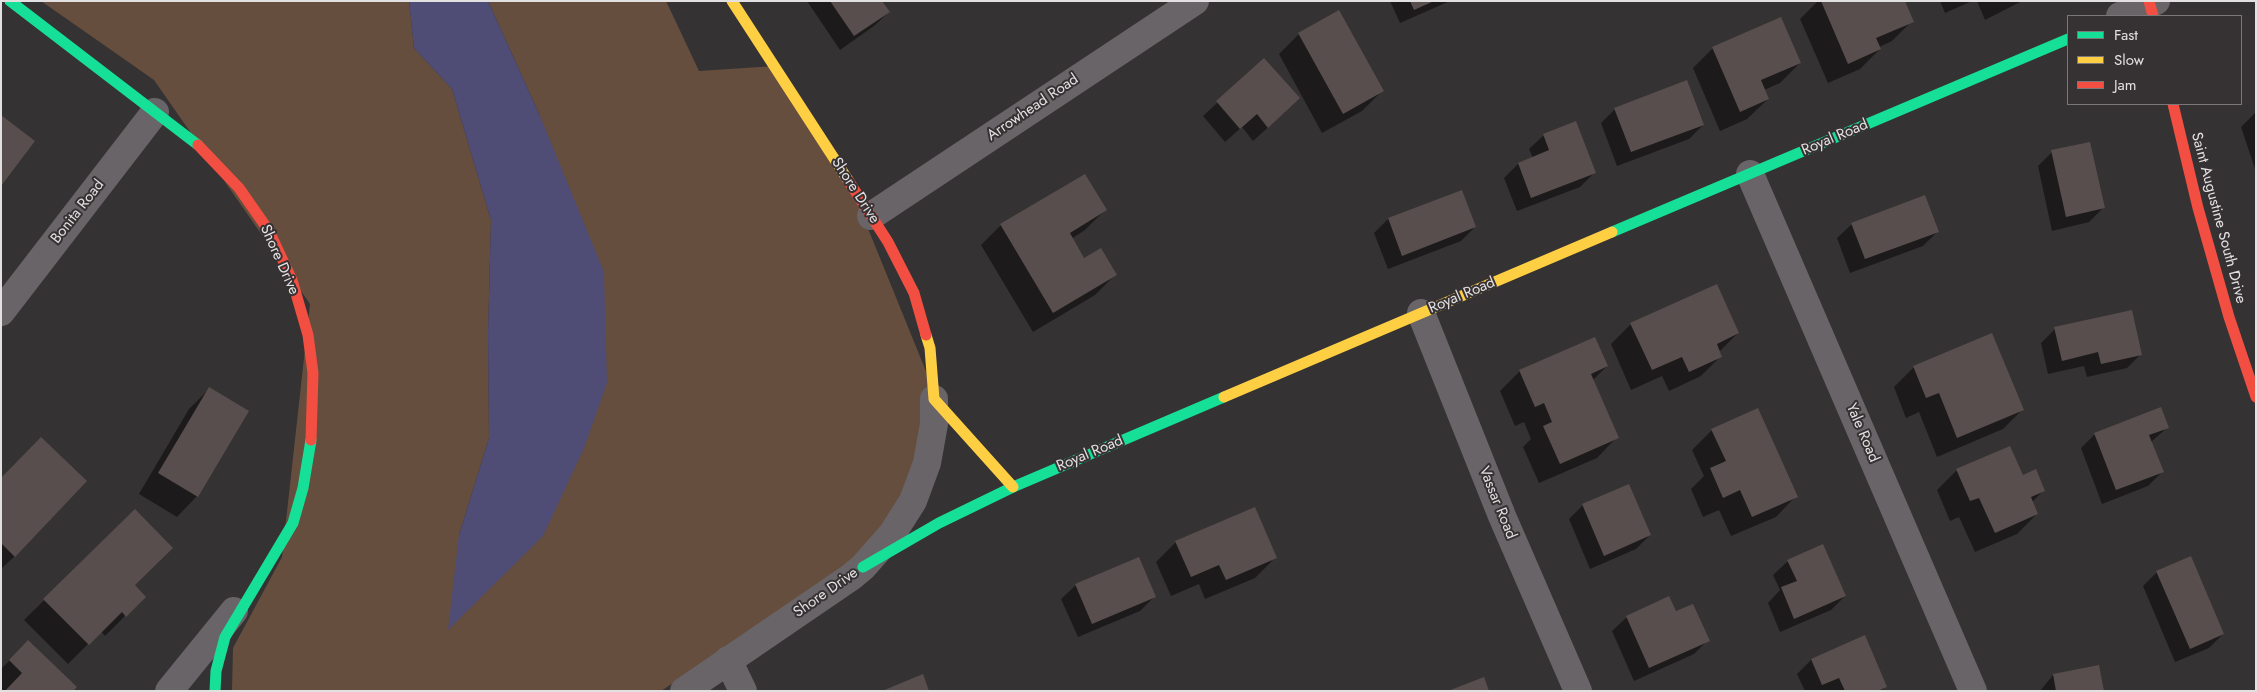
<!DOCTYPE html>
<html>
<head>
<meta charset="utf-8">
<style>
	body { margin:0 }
	#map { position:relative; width:2257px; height:692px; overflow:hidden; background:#353233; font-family:Jost,sans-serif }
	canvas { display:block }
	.frame { position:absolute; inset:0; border:2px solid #e3e0e1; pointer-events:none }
	.legend { position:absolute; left:2067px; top:15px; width:175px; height:90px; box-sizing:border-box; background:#363133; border:1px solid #7b7779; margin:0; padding:6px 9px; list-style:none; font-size:15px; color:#e3e0e1 }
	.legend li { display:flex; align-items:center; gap:10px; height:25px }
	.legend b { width:25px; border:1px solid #7b7779 }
</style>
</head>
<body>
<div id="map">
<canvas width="2257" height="692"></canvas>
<div class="frame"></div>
<ul class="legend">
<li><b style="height:6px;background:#16e098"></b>Fast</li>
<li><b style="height:6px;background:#ffcf43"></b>Slow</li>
<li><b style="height:6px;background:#f24e42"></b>Jam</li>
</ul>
</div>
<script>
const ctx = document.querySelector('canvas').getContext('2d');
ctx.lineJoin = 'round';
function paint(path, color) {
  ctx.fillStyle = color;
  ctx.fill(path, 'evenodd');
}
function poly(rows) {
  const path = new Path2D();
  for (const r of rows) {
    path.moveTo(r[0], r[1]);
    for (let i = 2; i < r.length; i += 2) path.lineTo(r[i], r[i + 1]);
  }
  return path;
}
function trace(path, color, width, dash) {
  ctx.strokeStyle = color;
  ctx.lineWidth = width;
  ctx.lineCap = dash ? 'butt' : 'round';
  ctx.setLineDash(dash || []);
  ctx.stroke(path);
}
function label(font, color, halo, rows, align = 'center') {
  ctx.font = font + ' Jost,sans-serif';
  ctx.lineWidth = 4;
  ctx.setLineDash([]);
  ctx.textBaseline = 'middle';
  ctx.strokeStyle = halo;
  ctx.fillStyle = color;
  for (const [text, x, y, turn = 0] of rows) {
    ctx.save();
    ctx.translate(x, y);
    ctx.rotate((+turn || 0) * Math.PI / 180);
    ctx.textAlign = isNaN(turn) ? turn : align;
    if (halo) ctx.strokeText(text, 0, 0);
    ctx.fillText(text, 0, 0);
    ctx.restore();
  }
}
const green = poly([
	[41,1,409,1,414,48,452,89,491,220,488,333,489,438,459,535,543,536,540,116,488,1,666,1,699,71,775,66,841,162,934,391,901,532,661,691,232,691,233,648,282,557,310,304,154,80]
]);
const water = poly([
	[409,1,488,1,540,116,604,272,607,383,584,448,543,536,448,630,459,535,489,438,488,333,491,220,452,89,414,48]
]);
const shadow = poly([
	[807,1,881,1,889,12,874,26,840,50],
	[1390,1,1450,1,1400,23],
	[1818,1,1904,1,1912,21,1892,41,1879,47,1880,49,1860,69,1828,83,1800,19],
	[1940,1,1972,1,1945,13],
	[1977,1,2022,1,1985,20],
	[1299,34,1382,91,1362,111,1322,133,1279,54],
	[1713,48,1800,63,1780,83,1764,90,1768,99,1747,119,1720,131,1693,68],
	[1264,60,1285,112,1253,141,1242,127,1225,142,1203,116],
	[1615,109,1703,125,1689,139,1617,166,1601,123],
	[2256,112,2256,172,2241,127],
	[1544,135,1594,173,1580,187,1517,211,1504,178,1518,164,1533,158,1529,149],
	[2052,152,2103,208,2089,222,2052,231,2038,166],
	[1105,210,1085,230,1071,239,1084,260,1115,275,1095,295,1033,332,981,245,1001,225],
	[1388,219,1475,227,1461,241,1388,269,1374,233],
	[1852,224,1937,232,1923,246,1850,273,1837,238],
	[1631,324,1738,333,1719,352,1721,356,1701,376,1669,391,1662,376,1631,390,1611,344],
	[2055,329,2141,354,2127,368,2087,377,2084,366,2048,374,2041,343],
	[1607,366,1593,380,1617,437,1597,458,1539,483,1523,447,1531,439,1524,422,1515,426,1500,391,1520,371],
	[1914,367,2023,409,2003,429,1937,457,1919,412,1906,418,1894,387],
	[209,389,247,412,197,496,177,517,139,494,189,409],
	[2168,427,2151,442,2162,472,2148,486,2102,504,2081,448,2095,434],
	[1712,430,1796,496,1776,517,1731,536,1719,510,1703,517,1691,489,1704,476,1692,450],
	[1957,470,2022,477,2043,491,2032,502,2037,514,2017,534,1975,552,1959,517,1950,521,1937,490],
	[1,479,15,556,1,569],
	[1583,505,1650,535,1636,549,1590,569,1569,519],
	[135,511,133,585,144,597,105,636,101,631,68,664,24,620],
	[1176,542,1275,558,1255,578,1205,599,1199,584,1171,596,1156,562],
	[1788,561,1845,596,1831,610,1780,632,1768,603,1780,590,1773,575],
	[2157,572,2223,634,2209,648,2175,662,2143,586],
	[1076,585,1154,597,1140,611,1078,637,1061,599],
	[1675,613,1708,640,1694,654,1634,681,1612,631,1627,617],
	[1864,637,1886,687,1881,691,1805,691,1797,674,1811,660],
	[28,642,71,691,1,691,1,669],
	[2053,675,2102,691,2040,691]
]);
const building = poly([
	[830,1,882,1,890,12,854,36],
	[1410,1,1434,1,1414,10],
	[1821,1,1905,1,1914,22,1876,38,1881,49,1848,64],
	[1339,10,1384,91,1343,114,1298,33],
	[1781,17,1801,63,1761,80,1769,99,1740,112,1712,47],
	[1264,58,1300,98,1268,128,1257,114,1240,129,1216,101],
	[1687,80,1704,125,1631,152,1614,108],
	[1,115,35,141,1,186],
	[1576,121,1596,173,1531,198,1518,163,1549,150,1543,134],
	[2090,142,2105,208,2066,217,2051,150],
	[1085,174,1107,210,1070,233,1084,258,1101,248,1117,275,1053,313,1000,224],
	[1462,190,1476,227,1402,256,1388,218],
	[1925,195,1939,232,1865,259,1851,223],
	[1717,284,1739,333,1717,344,1722,357,1689,372,1682,357,1652,370,1630,323],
	[2132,310,2142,355,2101,364,2098,352,2062,361,2054,327],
	[1992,333,2024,410,1957,438,1939,393,1926,398,1913,366],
	[1595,337,1608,366,1591,374,1619,438,1560,464,1543,426,1552,422,1544,403,1535,407,1519,370],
	[209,387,249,411,198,497,158,473],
	[2161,407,2169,428,2149,435,2164,472,2116,490,2094,433],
	[1758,408,1798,497,1752,517,1740,490,1723,498,1710,468,1726,461,1711,429],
	[41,437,87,481,15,557,1,543,1,478],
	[2010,446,2023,475,2036,469,2045,491,2031,497,2038,514,1995,533,1979,498,1970,501,1956,469],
	[1629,484,1651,535,1604,556,1582,504],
	[1255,507,1277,558,1226,580,1219,565,1191,577,1175,541],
	[135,509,173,548,135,585,146,597,126,617,122,612,89,645,43,599],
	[1823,544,1846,596,1794,619,1781,587,1797,581,1787,560],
	[2191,556,2224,634,2190,649,2156,571],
	[1139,557,1156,597,1092,624,1075,584],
	[1669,596,1676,611,1693,604,1710,641,1649,668,1626,616],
	[1865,635,1887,687,1878,691,1845,691,1839,678,1822,685,1811,659],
	[28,640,77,687,73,691,5,691,22,673,9,660],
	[2099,665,2104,691,2056,691,2053,674],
	[923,674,929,691,882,691],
	[1484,677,1489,691,1448,691]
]);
const street = poly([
	[2120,16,2156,1],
	[1750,174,1973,691],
	[871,216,1195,1],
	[1,312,155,112],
	[1421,313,1502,516,1578,691],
	[728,660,743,691],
	[169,691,234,611],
	[684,691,851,577,863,567,892,534,913,501,927,463,934,424,934,399]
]);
const fast = poly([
	[10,1,198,145],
	[1612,232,2068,39],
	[863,567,939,523,1013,487,1224,397],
	[215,691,216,671,225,637,293,523,303,488,311,440]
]);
const slow = poly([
	[732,1,848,180],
	[926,335,930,348,934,399,1013,487],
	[1224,397,1612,232]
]);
const jam = poly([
	[2149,1,2153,16],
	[2173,104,2198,208,2229,317,2256,397],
	[198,145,239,188,269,231,292,280,308,335,313,373,311,440],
	[848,180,888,242,914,293,926,335]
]);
const streetNames = [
	["Arrowhead Road",1033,108,-34],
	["Royal Road",1835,138,-23],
	["Shore Drive",855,191,57],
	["Bonita Road",78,212,-52],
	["Saint Augustine South Drive",2218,218,75],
	["Shore Drive",279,260,66],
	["Royal Road",1462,296,-23],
	["Yale Road",1862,433,67],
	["Royal Road",1090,454,-23],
	["Vassar Road",1497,503,68],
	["Shore Drive",826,593,-35]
];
paint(green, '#664e3e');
paint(water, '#4f4c75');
paint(shadow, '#0007');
paint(building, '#594e4e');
trace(street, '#686468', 28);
trace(fast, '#16e098', 11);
trace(slow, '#ffcf43', 11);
trace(jam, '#f24e42', 11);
label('15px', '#e3e0e1', '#363133', streetNames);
</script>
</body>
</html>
